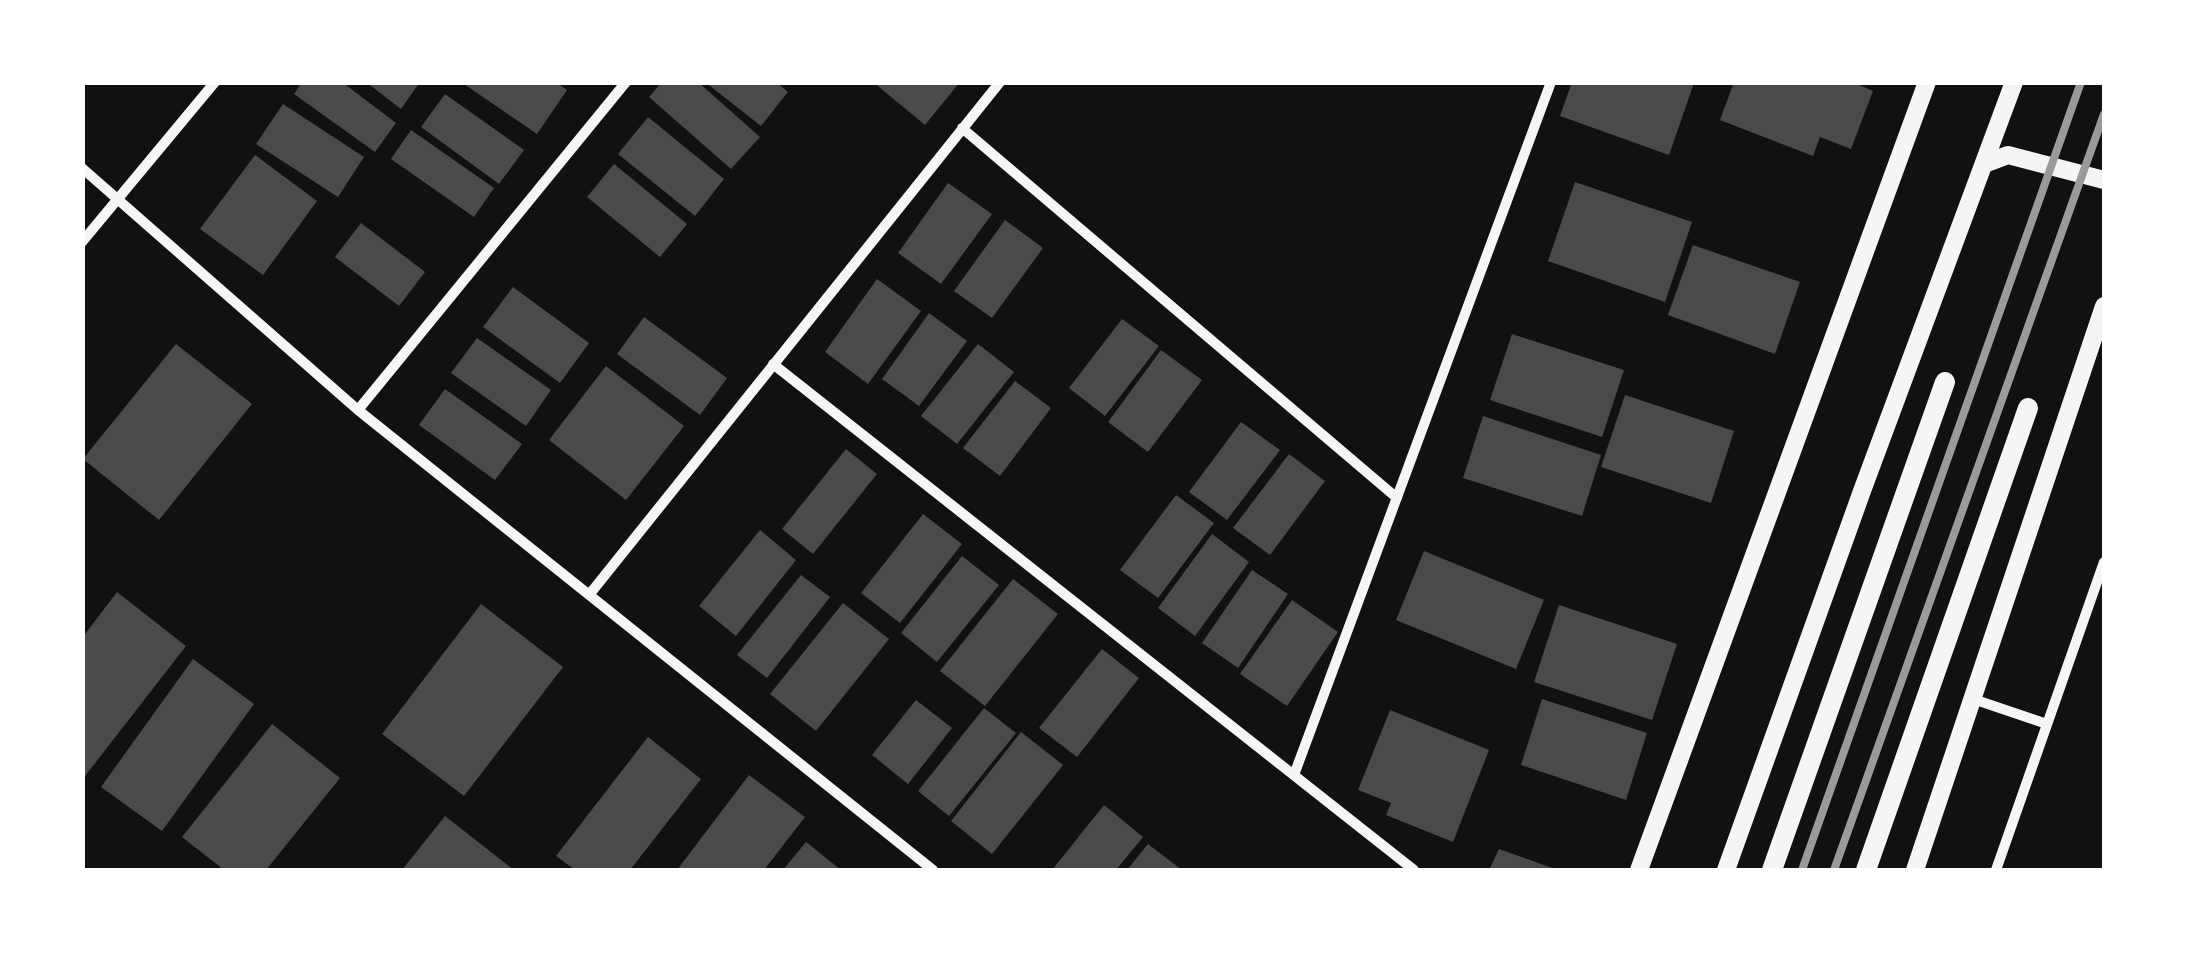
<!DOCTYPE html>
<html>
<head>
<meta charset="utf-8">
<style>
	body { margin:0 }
	#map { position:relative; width:2187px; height:953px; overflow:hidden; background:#111; font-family:"IBM Plex Sans",sans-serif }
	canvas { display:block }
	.frame { position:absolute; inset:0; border:85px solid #fff; pointer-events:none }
</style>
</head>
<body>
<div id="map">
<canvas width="2187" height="953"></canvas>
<div class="frame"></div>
</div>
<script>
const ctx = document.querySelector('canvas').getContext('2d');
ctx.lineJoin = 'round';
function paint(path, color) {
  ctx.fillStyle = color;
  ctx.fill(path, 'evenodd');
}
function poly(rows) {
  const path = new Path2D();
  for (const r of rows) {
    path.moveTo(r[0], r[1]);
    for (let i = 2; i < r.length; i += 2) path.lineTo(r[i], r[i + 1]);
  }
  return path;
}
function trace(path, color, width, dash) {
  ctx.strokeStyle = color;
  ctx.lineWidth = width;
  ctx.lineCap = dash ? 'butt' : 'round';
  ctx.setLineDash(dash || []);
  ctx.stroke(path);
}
const building = poly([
	[302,82,342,82,396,123,375,152,294,94],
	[366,82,420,82,401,109],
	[461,82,556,82,567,90,537,134],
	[662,82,698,82,760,137,731,169,649,97],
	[705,82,776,82,788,92,761,126],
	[873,82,960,82,925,125],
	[1572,82,1692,82,1694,83,1669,155,1560,116],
	[1734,82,1852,82,1873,91,1851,149,1820,137,1813,156,1720,120],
	[445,94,524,150,499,184,421,127],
	[283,104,364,157,338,197,256,144],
	[648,117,724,179,695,216,618,154],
	[411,130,494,188,474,217,391,159],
	[255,155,317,201,263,275,200,229],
	[614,164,687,224,660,257,587,197],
	[1575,182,1692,222,1665,302,1548,261],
	[948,183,992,214,941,284,898,253],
	[1005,220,1043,248,992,318,954,291],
	[361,223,425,272,399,306,335,257],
	[1693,245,1800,282,1775,354,1668,315],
	[877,279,921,311,868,384,825,352],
	[513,287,589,343,560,383,483,327],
	[929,313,967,341,919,406,882,379],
	[644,317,727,378,700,415,617,354],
	[1122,319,1159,346,1105,416,1069,388],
	[1512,334,1624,370,1602,437,1490,400],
	[477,338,551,390,526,426,451,373],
	[176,344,252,404,159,520,83,459],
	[978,344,1014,372,957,444,921,416],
	[1161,350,1202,380,1148,452,1108,422],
	[606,366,684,426,626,500,549,440],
	[1015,381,1051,408,1000,476,963,448],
	[445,389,522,444,495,480,419,425],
	[1625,395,1734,431,1711,503,1601,467],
	[1483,416,1601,455,1582,516,1463,478],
	[1241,422,1280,450,1227,520,1189,492],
	[846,449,877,474,813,554,782,529],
	[1289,454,1325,481,1270,555,1233,528],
	[1176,495,1214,523,1158,598,1120,570],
	[923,514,962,544,900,623,861,593],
	[760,530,796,560,736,636,699,606],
	[1212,534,1249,562,1195,636,1158,608],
	[1424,551,1544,600,1516,669,1396,620],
	[962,556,999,585,937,662,901,633],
	[1252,570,1288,594,1238,668,1202,643],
	[801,575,830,597,767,678,737,655],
	[1013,579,1058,614,985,706,940,671],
	[117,592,186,646,82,780,82,638],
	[1292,600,1338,632,1287,706,1240,674],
	[843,603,889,639,816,731,770,694],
	[481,604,563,667,464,796,382,734],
	[1559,605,1677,644,1652,720,1534,682],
	[1102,649,1139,678,1077,757,1039,728],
	[193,659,254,704,162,831,101,787],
	[1542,699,1647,733,1626,800,1521,765],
	[916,700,952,728,908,784,872,755],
	[984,708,1016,733,949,816,918,791],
	[1390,710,1489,750,1453,842,1386,815,1391,803,1358,790],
	[272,724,340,778,266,870,224,870,182,837],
	[1021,732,1063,765,992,854,951,821],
	[648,737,701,779,630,870,575,870,556,856],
	[749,775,805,817,764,870,677,870],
	[1104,805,1143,837,1116,870,1052,870],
	[445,816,514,870,402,870],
	[806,842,841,870,783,870],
	[1148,844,1182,870,1127,870],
	[1499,849,1558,870,1489,870]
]);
const minor = poly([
	[962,128,1397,498],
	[82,168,358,410,933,870],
	[82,242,215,82],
	[773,364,1414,870],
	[358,410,626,82],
	[589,595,1000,82],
	[1973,699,2047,724],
	[1294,775,1551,82],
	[1996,870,2104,562]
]);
const tertiary = poly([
	[1984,164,2008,155,2104,180],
	[1639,870,1927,82],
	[1726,870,1862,491,2014,82],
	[1915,870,2104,306]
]);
const secondary = poly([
	[1772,870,1945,382],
	[1866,870,2028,408]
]);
const rail = poly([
	[1802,870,2081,82],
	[1834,870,2104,114]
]);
paint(building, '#4a4a4a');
trace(minor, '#f5f5f5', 10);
trace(tertiary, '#f5f5f5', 18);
trace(secondary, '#f5f5f5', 20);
trace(rail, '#9a9a9a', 8);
</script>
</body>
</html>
